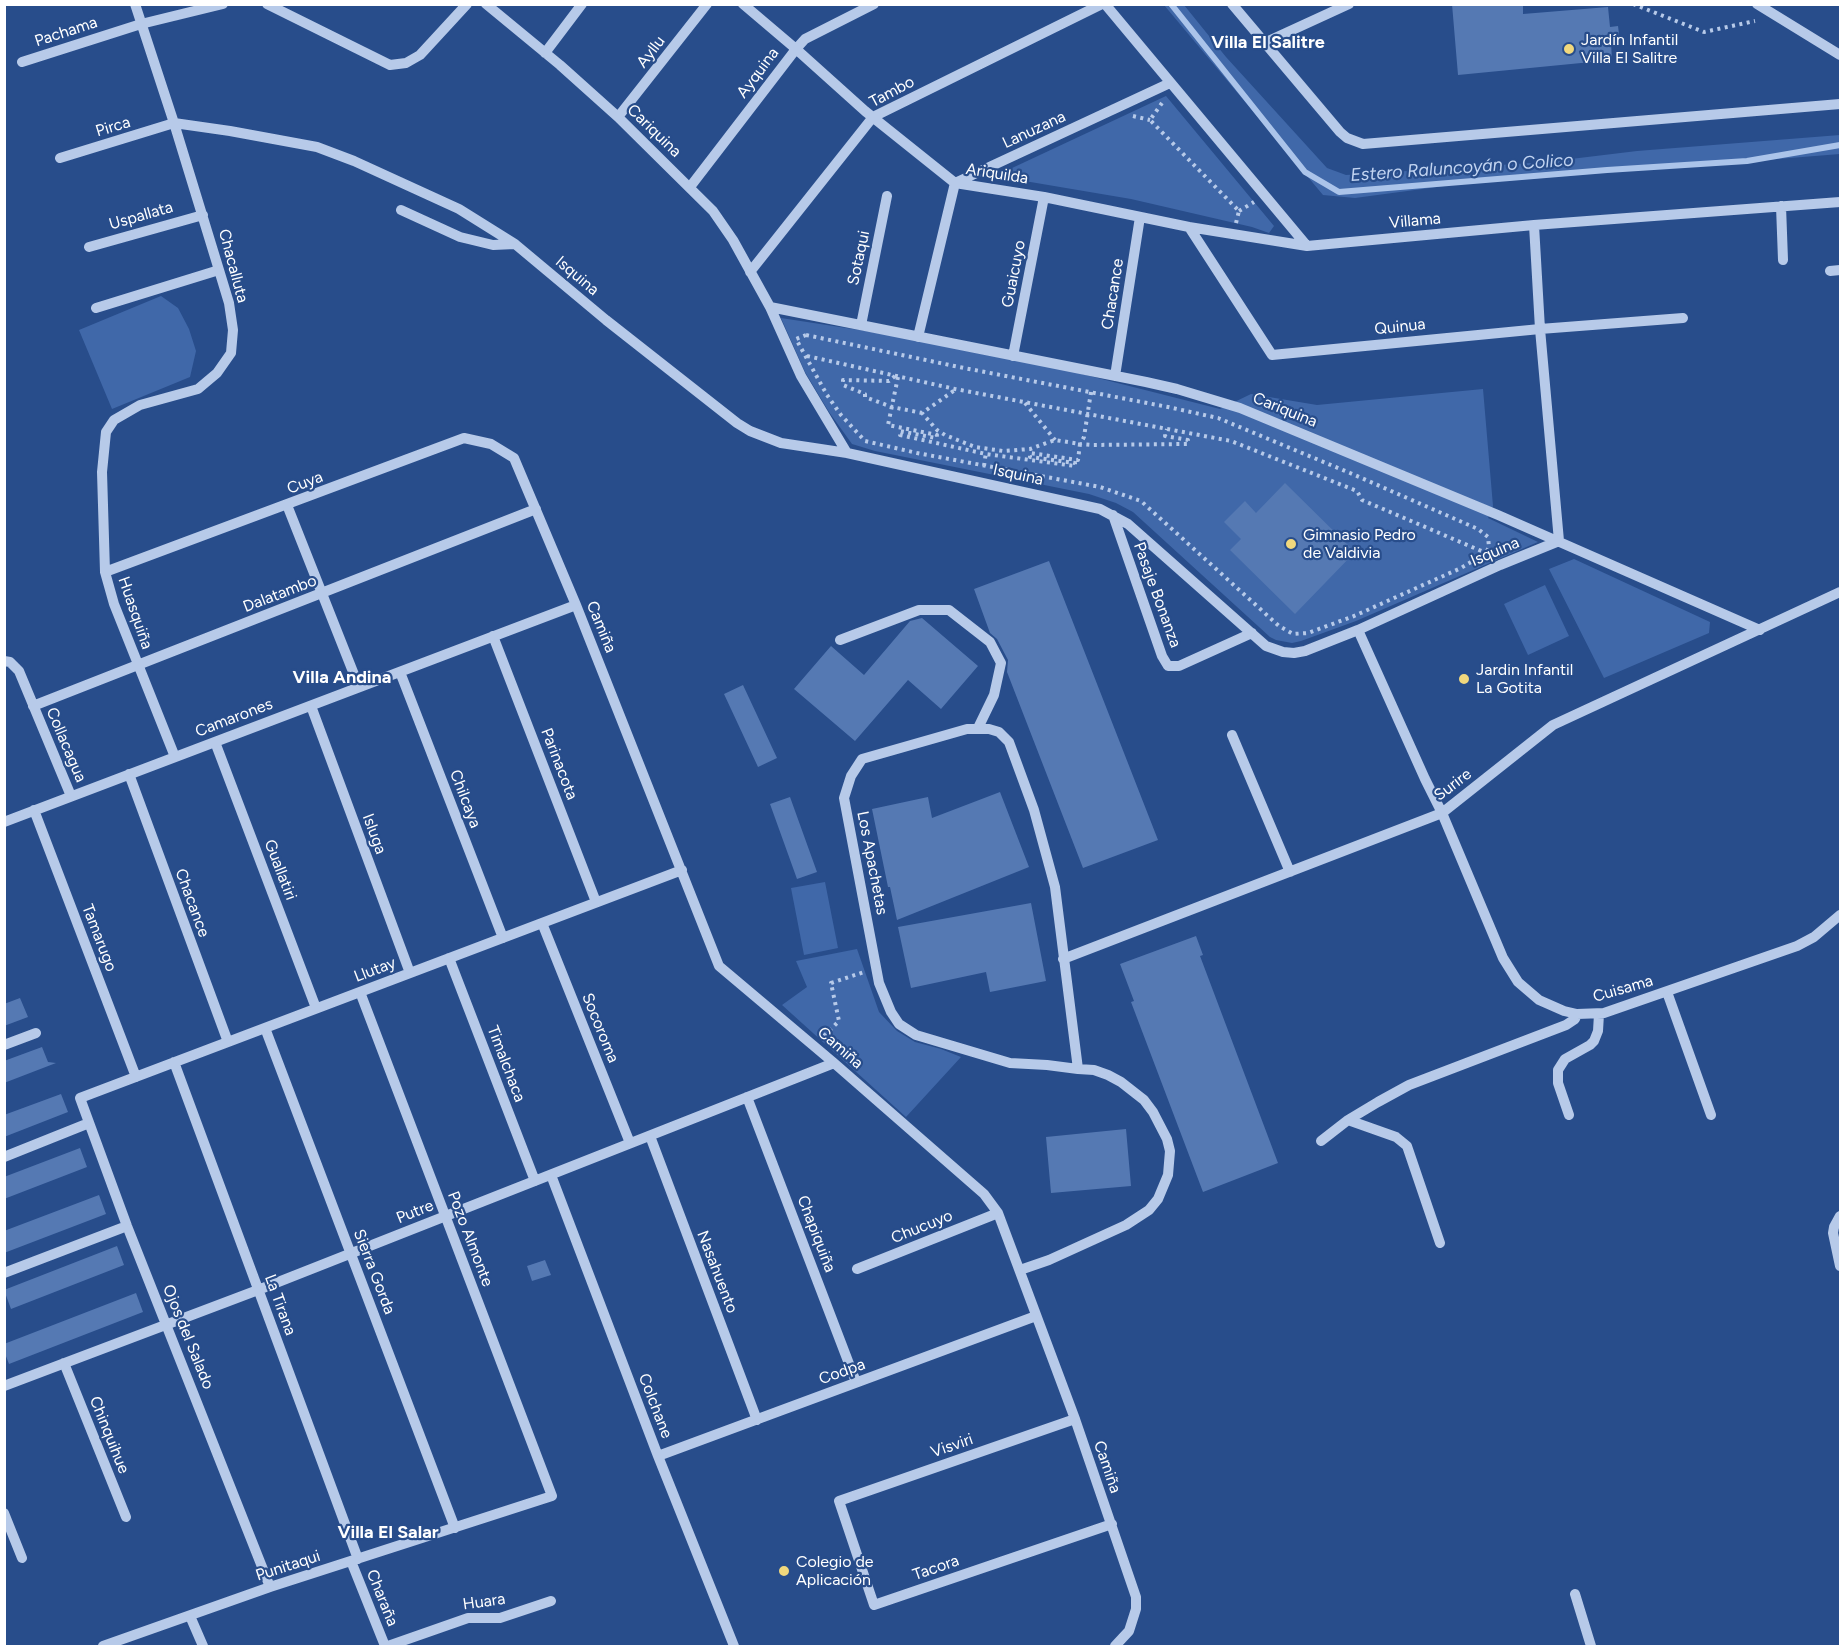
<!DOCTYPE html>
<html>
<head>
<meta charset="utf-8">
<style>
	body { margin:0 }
	#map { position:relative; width:1845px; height:1651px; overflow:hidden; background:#284d8b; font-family:Figtree,sans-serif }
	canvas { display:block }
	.frame { position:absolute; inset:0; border:6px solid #fff; pointer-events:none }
</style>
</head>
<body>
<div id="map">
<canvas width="1845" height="1651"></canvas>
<div class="frame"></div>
</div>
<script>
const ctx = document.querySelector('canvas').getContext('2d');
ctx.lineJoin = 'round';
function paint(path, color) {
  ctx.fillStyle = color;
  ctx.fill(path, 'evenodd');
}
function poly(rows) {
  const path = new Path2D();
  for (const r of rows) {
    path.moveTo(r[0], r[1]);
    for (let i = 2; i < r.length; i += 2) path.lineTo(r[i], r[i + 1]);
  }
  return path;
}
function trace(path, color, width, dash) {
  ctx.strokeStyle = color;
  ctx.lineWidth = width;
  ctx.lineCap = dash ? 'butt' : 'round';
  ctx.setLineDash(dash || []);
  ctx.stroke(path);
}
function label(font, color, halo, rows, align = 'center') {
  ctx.font = font + ' Figtree,sans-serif';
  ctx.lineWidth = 4.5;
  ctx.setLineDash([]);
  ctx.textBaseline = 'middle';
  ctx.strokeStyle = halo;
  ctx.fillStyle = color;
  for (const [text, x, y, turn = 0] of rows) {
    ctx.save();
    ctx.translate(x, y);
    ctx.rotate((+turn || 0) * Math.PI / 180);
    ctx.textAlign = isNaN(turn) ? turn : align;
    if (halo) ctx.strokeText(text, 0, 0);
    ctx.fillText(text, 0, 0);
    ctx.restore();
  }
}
const green = poly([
	[1164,5,1184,5,1226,57,1327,168,1346,175,1546,162,1637,151,1840,135,1840,154,1452,185,1355,198,1323,195],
	[1166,96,1274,226,1269,233,1252,227,1131,199,995,176],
	[161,296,178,308,189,329,196,351,190,377,112,409,79,330],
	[781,318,879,333,1074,372,1220,409,1251,394,1317,405,1483,389,1493,506,1488,518,1538,542,1356,621,1301,641,1292,643,1276,640,1270,637,1133,512,1116,503,1089,494,875,451,852,444,829,412,805,372],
	[1574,559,1710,622,1709,633,1604,678,1549,569],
	[1545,585,1569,636,1528,655,1504,604],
	[825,882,838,948,804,955,791,888],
	[857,949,879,1012,897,1031,915,1042,941,1049,961,1057,906,1117,782,1005,807,987,796,961]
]);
const stream = poly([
	[1171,4,1305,172,1339,192,1607,170,1747,161,1840,145]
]);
const building = poly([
	[1452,4,1523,4,1523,14,1608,7,1610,27,1618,26,1620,42,1611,43,1612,60,1458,75],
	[1285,483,1355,552,1295,614,1230,550,1241,539,1224,522,1245,501,1256,513],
	[1049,561,1158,840,1083,868,1007,672,1008,660,997,639,990,633,974,589],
	[922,618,978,666,941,709,908,680,855,741,794,689,831,646,864,675,910,621],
	[743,685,777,758,758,767,724,694],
	[1000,792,1029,867,897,920,890,887,888,887,872,809,928,797,932,818],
	[790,797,817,872,797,879,770,804],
	[1031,903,1046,981,990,992,986,972,911,988,898,927],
	[1196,936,1203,955,1200,956,1278,1163,1203,1192,1131,1002,1134,1001,1120,964],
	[20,998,28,1017,4,1026,4,1004],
	[42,1047,48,1062,56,1063,4,1083,4,1061],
	[61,1094,68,1112,4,1137,4,1115],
	[1126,1129,1131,1186,1051,1193,1046,1137],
	[80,1148,87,1167,4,1199,4,1177],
	[99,1195,106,1214,4,1253,4,1231],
	[117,1246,124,1265,11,1309,4,1290],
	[545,1260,551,1275,532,1281,527,1266],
	[136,1293,143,1312,9,1364,4,1351,4,1344]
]);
const path = poly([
	[1633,4,1704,32,1755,21],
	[1162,103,1150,120,1239,211,1236,223],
	[1133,116,1150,120],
	[1239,211,1254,202],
	[806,335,964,368,1168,407,1218,418,1350,473,1478,529,1488,537,1489,547,1486,553,1461,568,1354,616,1308,633,1293,634,1279,626,1141,501,1100,487,917,453,865,441,841,415,827,395,796,339,806,335],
	[807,356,955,389,1231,441,1357,491,1362,500,1486,553],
	[895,376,889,381,843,380,843,385,865,394,865,397,892,407,922,413],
	[898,377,888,425,937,435,936,438,900,431,900,435,986,454,1075,466,1075,463,1030,457,1030,453,1078,460,1080,444,1055,440,1030,449,1003,451,975,447,945,435,937,430,922,413,955,390],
	[1091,392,1084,437,1080,444,1091,445,1188,444,1188,440,1165,436,1167,429],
	[1025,403,1055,440],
	[984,466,986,452],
	[824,1036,839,1021,831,983,864,972]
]);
const minor = poly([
	[135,4,174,123,219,270,229,303,233,330,231,353,217,373,198,389,140,405,114,420,106,432,102,472,105,572,114,604,175,757],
	[267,4,390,65,406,63,420,55,467,4],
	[486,4,560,65,618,117,713,211,733,240,770,307,801,376,847,453],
	[743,4,796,49,865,111,955,183,1044,197,1189,227,1307,246,1534,225,1840,202],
	[1105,4,1307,246],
	[1232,4,1340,132,1347,138,1363,144,1840,104],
	[1757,4,1840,55],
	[1264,43,1349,4],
	[545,53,582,4],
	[22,62,141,24,223,4],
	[618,117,707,4],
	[60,158,174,123,230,131,317,147,354,161,459,209,515,244,606,320,737,423,750,431,781,443,847,453,1100,509,1128,524,1266,646,1283,652,1294,653,1305,651,1358,630,1500,565,1559,541],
	[690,187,796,49,805,39,874,4],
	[1781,206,1783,260],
	[401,210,460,237,493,245,515,244],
	[1534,225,1540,329,1559,541],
	[1189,227,1272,355,1540,329,1683,318],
	[89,247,203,215],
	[1830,271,1840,270],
	[750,272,873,117,1102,4],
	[770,307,1146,382,1177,389,1240,408,1498,515,1760,630],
	[96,308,219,270],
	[861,325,887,196],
	[918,337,955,183,1170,83],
	[1013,356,1044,197],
	[1115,376,1140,217],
	[287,505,359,687],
	[1113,515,1162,656,1168,666,1179,666,1252,633],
	[105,572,464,438,491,444,514,458,576,605,719,966,834,1063,984,1194,998,1213,1075,1419,1136,1597,1136,1609,1129,1631,1115,1646],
	[1358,630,1425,779,1442,813,1503,958,1518,982,1539,1000,1564,1011,1577,1014,1604,1013,1797,946,1814,937,1840,915],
	[493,636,596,902],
	[840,640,919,610,949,610,990,642,1001,663,994,695,978,728],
	[4,661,10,662,19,671,71,796],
	[400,672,503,938],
	[33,706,536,509],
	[311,706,410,973],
	[1232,735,1290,872],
	[215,742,316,1008],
	[129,774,228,1042],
	[34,810,136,1077],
	[4,822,576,605],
	[542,923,630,1143],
	[449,958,535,1181],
	[1063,959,1442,813,1553,725,1840,592],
	[1667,992,1711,1115],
	[265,1028,455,1528],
	[4,1045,36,1033],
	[174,1062,358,1559],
	[747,1097,856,1382],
	[1569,1115,1558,1083,1558,1070,1565,1059,1590,1045,1594,1041,1598,1031,1599,1014],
	[1348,1120,1396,1137,1407,1146,1440,1243],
	[650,1136,757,1420],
	[1321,1141,1348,1120,1378,1102,1409,1085,1566,1025,1575,1019,1577,1014],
	[4,1157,89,1123],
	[551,1175,658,1456,734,1646],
	[1840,1216,1834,1227,1833,1233,1840,1266],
	[857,1269,998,1213],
	[1020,1270,1049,1260,1126,1225,1149,1210,1158,1199,1168,1175,1170,1151,1167,1139,1153,1112,1144,1100,1121,1082,1108,1075,1094,1070,1078,1069,1047,1065,1010,1063,916,1035,899,1024,891,1012,879,983,844,798,851,776,862,759,967,729,989,729,999,732,1009,742,1034,810,1055,887,1078,1069],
	[4,1273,127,1226],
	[64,1363,126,1517],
	[4,1386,258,1290,834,1063],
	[1075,1419,839,1501,874,1605,1112,1524],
	[658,1456,1036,1316],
	[4,1513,22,1558],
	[351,1561,385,1646],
	[270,1587,127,1226,80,1098,682,870],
	[1575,1594,1591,1646],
	[190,1616,203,1646],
	[103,1646,270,1587,552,1496,360,992],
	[388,1646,468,1618,500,1618,551,1601]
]);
const markers = [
	[1569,49,6,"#f1d87d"],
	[1291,544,6,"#f1d87d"],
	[1464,679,6,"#f1d87d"],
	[784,1571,6,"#f1d87d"]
];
const streetNames = [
	["Pachama",66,32,-18],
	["Ayllu",651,52,-52],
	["Ayquina",758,73,-53],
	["Tambo",892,92,-28],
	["Pirca",113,127,-17],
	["Lanuzana",1034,130,-25],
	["Cariquina",654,131,44],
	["Ariquilda",997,174,9],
	["Uspallata",141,216,-16],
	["Villama",1415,221,-5],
	["Sotaqui",859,258,-78],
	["Chacalluta",233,266,75],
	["Guaicuyo",1014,274,-79],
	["Isquina",577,276,40],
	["Chacance",1113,294,-81],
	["Quinua",1400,327,-6],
	["Cariquina",1285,410,22],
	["Isquina",1018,475,12],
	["Cuya",305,483,-21],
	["Isquina",1495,552,-23],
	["Dalatambo",280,594,-21],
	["Pasaje Bonanza",1157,595,70],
	["Huasquiña",135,613,71],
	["Camiña",601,627,68],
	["Camarones",234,718,-21],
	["Collacagua",66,745,67],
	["Parinacota",559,764,69],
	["Surire",1453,785,-37],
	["Chilcaya",465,799,69],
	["Isluga",374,834,70],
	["Los Apachetas",872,863,79],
	["Guallatiri",280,870,69],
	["Chacance",192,903,70],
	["Tamarugo",99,938,69],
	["Llutay",375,970,-21],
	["Cuisama",1623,989,-16],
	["Socoroma",600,1028,68],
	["Camiña",840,1048,41],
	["Timalchaca",506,1064,69],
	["Putre",415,1212,-22],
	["Chucuyo",922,1227,-22],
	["Chapiquiña",816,1234,69],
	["Pozo Almonte",470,1239,69],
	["Sierra Gorda",374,1272,69],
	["Nasahuento",717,1272,69],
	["La Tirana",280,1305,70],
	["Ojos del Salado",188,1337,68],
	["Codpa",842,1372,-20],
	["Colchane",655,1406,69],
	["Chinquihue",109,1435,68],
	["Visviri",952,1446,-19],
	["Camiña",1107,1467,71],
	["Punitaqui",288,1566,-18],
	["Tacora",936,1568,-19],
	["Charaña",382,1598,68],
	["Huara",484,1602,-8]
];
const poiNames = [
	["Jardín Infantil",1581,40],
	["Villa El Salitre",1581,58],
	["Gimnasio Pedro",1303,535],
	["de Valdivia",1303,553],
	["Jardin Infantil",1476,670],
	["La Gotita",1476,688],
	["Colegio de",796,1562],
	["Aplicación",796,1580]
];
const neighbourhoodNames = [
	["Villa El Salitre",1268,43],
	["Villa Andina",342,678],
	["Villa El Salar",388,1533]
];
const waterNames = [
	["Estero Raluncoyán o Colico",1462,168,-4]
];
paint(green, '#4068a9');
trace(stream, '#abc4ea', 6);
paint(building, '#5579b3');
trace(path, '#b7cae9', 4, [3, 4.5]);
trace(minor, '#b7cae9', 10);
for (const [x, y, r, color] of markers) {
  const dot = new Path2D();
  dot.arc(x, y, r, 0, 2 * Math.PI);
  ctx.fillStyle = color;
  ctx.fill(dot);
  trace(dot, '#284d8b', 2);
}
label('16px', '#fff', '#284d8b', streetNames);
label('16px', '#fff', '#284d8b', poiNames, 'left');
label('bold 18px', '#fff', '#284d8b', neighbourhoodNames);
label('italic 18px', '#c2d4f1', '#284d8b', waterNames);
</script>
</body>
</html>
